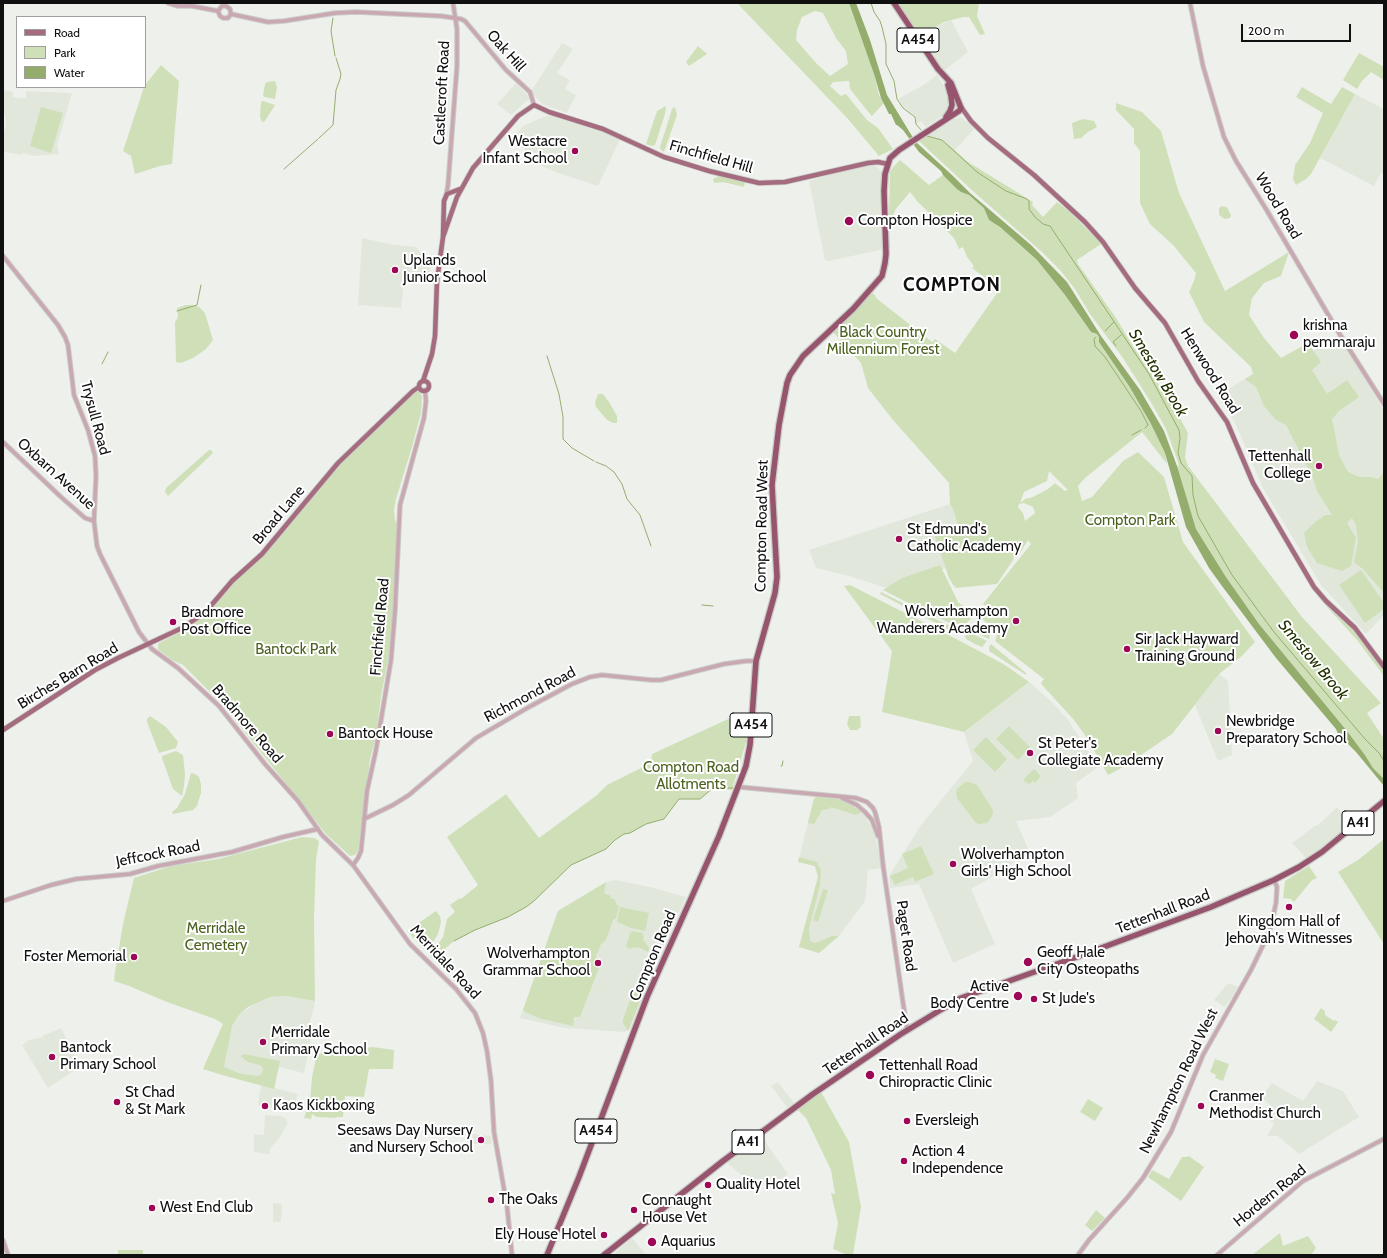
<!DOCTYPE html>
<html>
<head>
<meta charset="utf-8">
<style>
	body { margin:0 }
	#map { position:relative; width:1387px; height:1258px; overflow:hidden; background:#eef0ec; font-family:Cabin,sans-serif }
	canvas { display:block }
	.frame { position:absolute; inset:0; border:4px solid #0f100f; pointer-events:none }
	.legend { position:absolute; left:16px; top:16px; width:130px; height:72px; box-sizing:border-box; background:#fff; border:1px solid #9f9f9f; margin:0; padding:5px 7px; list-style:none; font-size:12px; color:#0f100f }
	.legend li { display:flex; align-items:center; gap:8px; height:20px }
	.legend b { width:20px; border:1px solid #9f9f9f }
	.scale { position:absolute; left:1241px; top:24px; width:110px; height:18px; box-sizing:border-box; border:2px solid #0f100f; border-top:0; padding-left:5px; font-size:12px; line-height:14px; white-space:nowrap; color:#0f100f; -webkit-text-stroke:3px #fff; paint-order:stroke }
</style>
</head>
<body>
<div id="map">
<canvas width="1387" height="1258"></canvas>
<div class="frame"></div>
<ul class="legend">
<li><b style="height:5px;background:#a56b7f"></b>Road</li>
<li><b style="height:11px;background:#cfe0b8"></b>Park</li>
<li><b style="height:11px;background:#94ad6d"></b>Water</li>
</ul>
<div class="scale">200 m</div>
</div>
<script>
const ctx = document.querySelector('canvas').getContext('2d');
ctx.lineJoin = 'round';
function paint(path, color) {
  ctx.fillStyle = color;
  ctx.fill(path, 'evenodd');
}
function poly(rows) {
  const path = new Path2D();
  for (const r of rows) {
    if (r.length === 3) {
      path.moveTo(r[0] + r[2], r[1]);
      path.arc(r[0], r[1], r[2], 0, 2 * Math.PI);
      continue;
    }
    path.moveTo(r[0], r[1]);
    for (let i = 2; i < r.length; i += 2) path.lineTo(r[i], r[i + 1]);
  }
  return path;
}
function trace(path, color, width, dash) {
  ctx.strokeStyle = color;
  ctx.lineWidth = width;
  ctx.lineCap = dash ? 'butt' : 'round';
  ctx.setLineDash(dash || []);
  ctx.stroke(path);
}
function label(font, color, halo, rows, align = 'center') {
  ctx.font = font + ' Cabin,sans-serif';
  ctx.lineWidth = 4;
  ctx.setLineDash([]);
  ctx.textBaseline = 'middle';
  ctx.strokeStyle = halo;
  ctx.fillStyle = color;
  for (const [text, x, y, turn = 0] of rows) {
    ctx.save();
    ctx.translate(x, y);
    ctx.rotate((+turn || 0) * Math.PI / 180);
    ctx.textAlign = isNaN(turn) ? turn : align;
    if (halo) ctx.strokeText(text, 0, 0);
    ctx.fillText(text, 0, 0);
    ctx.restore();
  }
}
const built = poly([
	[951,20,968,52,945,70,942,69,917,37,937,26],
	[562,43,573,49,557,73,570,80,565,89,576,95,567,113,542,104,532,93,532,90],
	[937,75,949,94,949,106,943,115,926,127,921,121,917,124,915,116,903,107,898,99,925,84],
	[516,83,530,98,511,115,497,104],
	[3,90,13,92,13,97,20,98,26,98,26,91,72,93,57,145,59,154,34,156,22,153,22,155,4,152,3,136,6,125,5,114,3,113],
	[1355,94,1384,109,1384,174,1381,173,1374,186,1320,158],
	[546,116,555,116,595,128,620,139,598,186,558,173,523,158,525,149,509,141,523,126],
	[961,117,975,128,955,150,942,139,927,136,955,119],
	[864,166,876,166,881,171,880,208,884,249,829,261,825,260,809,181,842,171],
	[362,238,389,244,416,247,422,254,431,259,429,283,404,282,401,308,358,305],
	[1338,335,1384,411,1384,615,1366,634,1321,585,1263,488,1235,423,1217,396,1253,374,1308,343,1314,351],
	[950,504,953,509,958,527,953,529,942,556,946,568,886,588,849,576,816,568,809,550],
	[1219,674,1228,681,1232,755,1218,761,1195,705],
	[1029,682,1052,702,1068,720,1098,767,1076,783,1078,798,1050,817,1016,821,1029,851,999,873,971,889,995,944,953,963,919,884,890,888,889,876,921,825,973,761,964,732],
	[817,797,838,799,853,806,862,812,874,830,882,868,868,870,865,901,839,936,819,953,799,947,818,877,815,866,798,862,814,798],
	[1337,807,1350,823,1331,840,1307,859,1292,843,1316,825,1317,826],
	[616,880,650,887,686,897,649,978,629,1029,625,1032,565,1028,520,1018,558,911,609,881],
	[1227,984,1231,984,1238,987,1225,1007,1214,1000],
	[286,996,315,1001,313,1012,309,1025,311,1039,304,1073,279,1067,274,1088,298,1094,294,1107,290,1112,258,1105,261,1085,203,1069,223,1024,232,1026,239,1015,257,1002,270,997],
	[61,1028,80,1068,72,1072,48,1088,22,1045,29,1040,43,1037,42,1036],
	[1317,1081,1343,1091,1359,1117,1299,1154,1278,1136,1267,1136,1274,1124,1264,1114,1270,1105,1261,1097,1272,1083,1303,1101],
	[778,1082,794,1103,788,1107,786,1106,771,1086],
	[265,1115,280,1116,285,1118,288,1123,279,1139,270,1148,269,1154,254,1152,254,1134,264,1135],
	[472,1134,491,1136,492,1144,471,1144],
	[761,1136,788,1174,768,1189,762,1183,758,1189,726,1162],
	[273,1203,282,1204,281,1222,273,1222],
	[632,1238,646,1255,613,1255]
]);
const green = poly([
	[737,3,849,3,875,77,879,95,884,103,872,116,869,113,850,89,849,81,833,82,830,86,841,96,846,94,867,120,878,128,893,149,879,156,848,119],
	[815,11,823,13,836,38,846,51,848,64,830,76,816,63,796,40,797,30,802,17],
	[895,3,908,3,909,4,913,3,979,3,977,16,985,34,980,35,969,17,963,17,944,22,917,37],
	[698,46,707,54,689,66,686,62],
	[1359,53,1384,67,1384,80,1371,72,1362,81,1357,89,1343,80],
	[161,65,179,81,172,164,160,166,135,174,131,156,123,151,144,87,145,87,145,85],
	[275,81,277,87,275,99,264,97,263,95,265,84,267,82],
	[1302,87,1331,104,1342,87,1355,94,1311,174,1306,179,1296,185,1293,179,1295,165,1310,143,1323,113,1296,97],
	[263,101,275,105,265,121,262,122,260,117,261,102],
	[1116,103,1142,112,1161,131,1179,193,1225,291,1289,252,1281,276,1264,283,1252,298,1249,315,1264,338,1281,358,1308,343,1321,362,1312,370,1327,394,1347,380,1359,397,1339,411,1332,419,1339,455,1348,472,1359,477,1371,477,1378,479,1383,473,1384,474,1384,593,1363,569,1354,562,1358,542,1356,525,1352,518,1347,523,1356,538,1351,566,1342,571,1317,563,1307,547,1304,533,1314,523,1325,515,1332,515,1317,491,1313,478,1286,425,1276,420,1264,406,1256,387,1245,379,1253,374,1251,367,1204,322,1189,292,1194,281,1196,273,1173,245,1150,224,1140,203,1140,151,1134,143,1134,129,1116,110],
	[666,106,665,114,655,145,652,146,646,144,657,111],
	[41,107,63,113,51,153,30,146],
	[675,107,677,115,664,152,660,149,660,147,672,109],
	[1083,119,1094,121,1097,127,1088,132,1081,138,1074,139,1072,123],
	[927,136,941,139,949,145,968,162,1033,202,1032,205,1043,217,1057,202,1069,211,1091,233,1101,244,1077,260,1078,264,1116,318,1134,348,1172,404,1188,433,1185,457,1188,466,1302,617,1381,703,1367,713,1384,739,1384,749,1382,750,1384,754,1384,779,1373,768,1365,755,1347,731,1259,624,1226,577,1196,529,1179,477,1177,466,1179,466,1177,459,1166,429,1152,404,1123,358,1090,314,1075,289,1060,270,1042,252,974,192,919,141],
	[900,160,929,185,943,175,961,192,969,195,985,208,989,220,1000,227,1037,260,1065,295,1091,332,1097,334,1099,337,1100,342,1129,386,1151,424,1165,453,1167,464,1142,432,1085,478,1078,486,1082,501,1092,497,1123,461,1138,452,1164,477,1183,542,1255,642,1242,656,1219,674,1172,734,1125,766,1108,775,1087,738,1074,720,1043,686,1041,683,1044,679,995,641,997,635,996,630,978,616,986,606,983,604,1031,544,1028,540,1019,555,1015,553,1013,560,997,584,956,588,954,586,949,578,934,534,958,526,953,509,950,504,949,483,893,420,868,388,861,363,833,332,872,293,875,295,876,298,932,342,935,339,955,353,1000,289,972,268,974,266,967,257,963,247,959,249,954,238,917,201,910,192,895,210,894,214,889,218,890,172,894,166],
	[1049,471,1068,490,1065,491,1055,483,1048,489,1033,497,1025,499,1020,503,1024,492,1047,481],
	[1024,503,1033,507,1035,513,1025,521,1023,513,1018,507,1019,504],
	[719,176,727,177,745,182,744,187,723,182,714,183,713,179],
	[1222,206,1226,207,1228,209,1231,215,1230,218,1225,219,1219,215,1219,208],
	[186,305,192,305,199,307,205,313,213,340,206,349,193,358,181,363,176,362,175,322,178,317,177,308],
	[415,392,420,392,422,397,421,413,412,447,396,499,394,510,395,520,397,525,393,616,390,650,381,696,376,737,370,759,358,851,355,855,350,856,326,834,224,706,183,665,172,660,163,653,158,649,158,645,159,643,182,631,208,613,237,578,264,554,341,462],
	[598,394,603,394,609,402,617,416,617,423,613,423,607,420,596,407,595,402],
	[209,450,211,450,213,453,168,496,165,492,166,488],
	[940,565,958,602,974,615,965,625,950,623,926,612,883,590,902,578],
	[1361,570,1384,603,1384,609,1365,623,1339,585],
	[850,585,962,642,1005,665,1029,682,964,732,882,712,892,651,844,586],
	[881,592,923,613,948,625,964,629,960,634,955,633,880,594],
	[1318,597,1356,633,1384,671,1384,676,1357,640],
	[977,622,989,631,990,634,989,639,970,630],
	[968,632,981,638,987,641,982,647,975,644,966,639,965,636],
	[991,644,1026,673,1026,675,989,651,989,647],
	[743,713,747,713,748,735,732,790,713,788,700,799,679,799,664,819,646,824,630,833,624,834,615,840,606,849,571,865,534,901,526,907,508,917,475,930,454,941,433,959,430,956,443,937,447,919,455,912,450,905,460,898,461,899,478,885,447,837,506,794,539,838,597,795,607,785,651,763,652,754,737,715],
	[150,716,166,727,178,742,176,748,159,753,147,722,147,719],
	[849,716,860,716,861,727,857,730,850,730,847,724],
	[1009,726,1030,747,1018,760,996,739],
	[986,737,1007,759,995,772,973,750],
	[176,751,183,755,185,774,184,786,182,796,173,789,162,758,162,756],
	[1034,769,1041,776,1035,783,1033,781,1029,784,1027,783,1023,780],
	[191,773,195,774,199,777,201,784,201,793,197,806,193,810,173,814,172,812,177,808,185,794],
	[965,782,969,782,977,785,993,810,992,816,987,823,980,824,976,823,957,798,956,792,958,788],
	[817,797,838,799,853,806,862,812,856,815,831,807,829,809,822,810,814,824,808,823,814,798],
	[302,837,314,838,319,841,316,860,314,917,315,1001,286,996,270,997,248,1007,239,1015,232,1026,224,1067,241,1074,259,1076,262,1073,263,1068,260,1065,248,1062,244,1059,241,1056,244,1054,280,1061,274,1089,222,1075,203,1069,223,1024,215,1019,167,1002,129,986,114,981,115,972,123,924,134,878,171,866,218,859],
	[1384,839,1384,944,1338,872,1358,860],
	[921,846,934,874,915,882,913,877,895,885,890,876,908,868,902,854],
	[799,857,817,862,821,870,820,886,809,928,810,941,815,943,832,936,839,936,819,953,799,947,818,877,815,866,798,862],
	[1309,866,1317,878,1312,880,1294,902,1291,899,1283,898,1285,881],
	[606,882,604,893,611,896,610,898,614,899,617,905,619,906,616,918,613,920,606,940,601,944,596,956,597,964,599,968,580,1017,574,1017,573,1026,542,1019,525,1012,523,1010,558,911],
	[823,889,828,890,818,922,813,920],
	[620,907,649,913,645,931,631,928,617,922],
	[436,911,440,916,441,922,438,934,432,944,427,948,424,949,407,931],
	[633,931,643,933,642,936,644,935,643,939,649,948,648,952,638,947,637,948,633,947,631,949,626,947,630,933],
	[648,982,630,1027,628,1031,623,1023,623,1019,634,990,637,986,640,983],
	[1321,1008,1325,1011,1325,1015,1334,1021,1335,1020,1338,1022,1331,1032,1314,1019],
	[373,1047,394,1050,393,1069,369,1069,364,1097,345,1096,343,1117,337,1117,336,1118,316,1117,312,1114,311,1119,304,1118,310,1101,312,1077,317,1054],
	[1215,1059,1229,1064,1223,1081,1215,1078,1216,1075,1210,1072],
	[821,1092,849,1142,861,1207,853,1255,847,1255,833,1249,838,1223,831,1193,835,1194,831,1170,806,1118,797,1109],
	[1088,1099,1103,1108,1095,1121,1080,1112],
	[1189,1156,1204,1167,1181,1201,1148,1177,1152,1170,1169,1179,1182,1157,1186,1157],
	[1096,1210,1105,1218,1092,1231,1085,1225],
	[1280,1233,1283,1246,1308,1236,1316,1248,1311,1255,1252,1255],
	[118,1250,143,1250,143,1255,118,1255]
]);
const water = poly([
	[849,3,856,3,870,40,887,95,912,136,916,142,953,176,970,193,1031,245,1067,282,1101,336,1140,390,1164,431,1177,466,1196,529,1226,577,1259,624,1347,731,1365,755,1373,768,1384,779,1384,786,1356,752,1338,734,1336,729,1276,658,1222,586,1209,568,1186,527,1165,453,1151,424,1129,386,1099,342,1099,337,1097,334,1091,332,1065,295,1037,260,1000,227,989,220,984,208,969,195,961,192,957,189,943,175,941,171,919,152,903,130,897,125,896,125,891,114,889,114,881,98,875,77]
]);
const stream = poly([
	[871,3,874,12,880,21,882,27,886,44,886,64,894,81,897,99,903,108,915,117,916,124,921,130],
	[333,18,331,31,335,56],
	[927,136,942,140,977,172,1006,191,1027,199,1029,201,1029,209,1035,217,1043,224,1050,226,1149,374,1179,430,1180,438,1178,453,1181,463,1192,476,1193,495,1198,516,1232,575,1274,632,1365,739,1379,753,1384,761],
	[319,138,333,125,336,90,340,79,341,74,336,58],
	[284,169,318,139],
	[177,311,197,305,201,285],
	[1105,331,1114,322],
	[1096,337,1094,339,1095,346,1105,357,1141,411,1148,425,1145,428],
	[1116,346,1113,342,1121,335],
	[547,356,559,394,563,417,563,439,572,448,594,461],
	[102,364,108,352],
	[1132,435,1141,430],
	[596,462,606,466,614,472,622,484,627,499,640,515,651,546],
	[702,605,713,606],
	[781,766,782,766,783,761],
	[454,941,475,930,508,917,526,907,534,901,571,865,606,849,615,840,624,834,630,833,646,824,664,819,679,799,700,799,713,788,733,788]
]);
const minor = poly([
	[168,3,178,6,191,6],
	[185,3,192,6,218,11],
	[1190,3,1203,66,1224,137,1236,161,1266,209,1339,333,1384,404],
	[218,11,222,6,226,6,230,9,231,14],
	[218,11,220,16,223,18,228,18,231,14],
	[231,14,268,22,284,21,335,13,356,12,441,16,461,19,465,21,506,70,530,92,534,105],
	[446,196,448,185,457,66,457,29,453,3],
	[3,256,58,325,65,337,68,345,74,395,88,430,95,456,96,476,94,521,97,546,100,554,139,632,152,649,178,668,219,706,265,764,298,801,322,835,353,865,410,944,456,989,475,1013,483,1033,487,1051,491,1081,494,1132,507,1206,512,1255],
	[3,442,61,497,85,518,94,521],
	[739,787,856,798,867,802,873,808,875,812,879,827,883,865,907,1030],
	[842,798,857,805,865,812,872,820,878,836],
	[364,819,393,805,409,795,476,738,529,707,572,684,590,677,602,675,651,680,661,680,724,664,746,661,756,661],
	[353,865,358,858,361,851,367,791,376,750,391,660,395,611,400,505,424,418,426,401,425,390],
	[3,901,51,885,76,879,130,874,158,866,232,852,283,837,318,829],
	[3,1240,8,1255],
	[1078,1255,1089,1240,1127,1198,1143,1178,1171,1132,1203,1055,1251,970,1267,937,1271,926,1276,903,1277,887,1274,880],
	[1217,1255,1303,1181,1384,1139]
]);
const major = poly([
	[961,107,971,121,988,138,1034,175,1085,222,1103,242,1135,288,1165,323,1198,381,1227,422,1253,483,1314,587,1326,601,1355,628,1384,667],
	[443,237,457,197,473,168,518,116,534,105,549,112,603,129,664,157,709,171,759,183,785,182,868,163,878,162,888,164],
	[423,381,432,354,435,336,437,281,443,237,444,201,447,194,460,189],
	[424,386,5],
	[3,730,95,670,118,658,182,628,200,616,209,608,232,581,262,554,338,463,413,391,419,387]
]);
const highway = poly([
	[946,117,950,111,952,105,951,96,948,85],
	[547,1255,579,1177,647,997,719,836,746,766,750,745,756,661,775,593,777,577,772,485,779,425,787,383,790,375,803,356,853,309,882,276,885,263,886,254,884,191,885,174,890,158,899,150,959,111,961,108,951,83,938,69,894,3],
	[604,1255,723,1161,813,1094,901,1034,942,1009,961,998,1085,954,1211,907,1274,880,1299,867,1322,852,1384,801]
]);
const markers = [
	[575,151,4,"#9c0856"],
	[849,221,5,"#9c0856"],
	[395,270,4,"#9c0856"],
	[1294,335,5,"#9c0856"],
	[1319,466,4,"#9c0856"],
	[899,539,4,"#9c0856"],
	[1016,621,4,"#9c0856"],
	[173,622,4,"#9c0856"],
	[1127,649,4,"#9c0856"],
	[1218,731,4,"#9c0856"],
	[330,734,4,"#9c0856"],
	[1030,753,4,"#9c0856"],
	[953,864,4,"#9c0856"],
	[1289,907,4,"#9c0856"],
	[134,957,4,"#9c0856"],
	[1028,962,5,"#9c0856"],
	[598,963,4,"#9c0856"],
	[1018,996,5,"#9c0856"],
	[1034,999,4,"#9c0856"],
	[263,1042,4,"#9c0856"],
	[52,1057,4,"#9c0856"],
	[870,1075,5,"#9c0856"],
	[117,1102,4,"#9c0856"],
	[265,1106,4,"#9c0856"],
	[1201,1106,4,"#9c0856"],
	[907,1121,4,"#9c0856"],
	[481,1140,4,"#9c0856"],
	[904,1161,4,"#9c0856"],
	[708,1185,4,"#9c0856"],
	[491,1200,4,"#9c0856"],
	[152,1208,4,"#9c0856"],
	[634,1210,4,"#9c0856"],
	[604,1235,4,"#9c0856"],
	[652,1242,5,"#9c0856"]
];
const shields = [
	[918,40,42],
	[751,725,42],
	[1358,823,32],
	[596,1131,42],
	[748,1142,32]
];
const shieldNames = [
	["A454",918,40],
	["A454",751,725],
	["A41",1358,823],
	["A454",596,1131],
	["A41",748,1142]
];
const streetNames = [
	["Oak Hill",506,51,48],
	["Castlecroft Road",442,93,-87],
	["Finchfield Hill",711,157,16],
	["Wood Road",1278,206,59],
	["Henwood Road",1210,371,58],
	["Trysull Road",95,418,75],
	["Oxbarn Avenue",56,474,42],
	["Broad Lane",279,515,-50],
	["Compton Road West",762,526,-89],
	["Finchfield Road",380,627,-85],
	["Birches Barn Road",68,676,-31],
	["Richmond Road",530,695,-28],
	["Bradmore Road",247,724,49],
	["Jeffcock Road",158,854,-11],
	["Tettenhall Road",1163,912,-21],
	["Paget Road",906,936,82],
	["Compton Road",653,956,-67],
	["Merridale Road",445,962,47],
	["Tettenhall Road",866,1044,-34],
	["Newhampton Road West",1179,1081,-64],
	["Hordern Road",1270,1196,-39]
];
const poiNames = [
	["Westacre",567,142,"right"],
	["Infant School",567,159,"right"],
	["Compton Hospice",858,221],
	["Uplands",403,261],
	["Junior School",403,278],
	["krishna",1303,326],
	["pemmaraju",1303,343],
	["Tettenhall",1311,457,"right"],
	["College",1311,474,"right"],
	["St Edmund's",907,530],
	["Catholic Academy",907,547],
	["Wolverhampton",1008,612,"right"],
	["Wanderers Academy",1008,629,"right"],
	["Bradmore",181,613],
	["Post Office",181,630],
	["Sir Jack Hayward",1135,640],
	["Training Ground",1135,657],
	["Newbridge",1226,722],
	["Preparatory School",1226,739],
	["Bantock House",338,734],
	["St Peter's",1038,744],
	["Collegiate Academy",1038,761],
	["Wolverhampton",961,855],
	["Girls' High School",961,872],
	["Kingdom Hall of",1289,922,"center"],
	["Jehovah's Witnesses",1289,939,"center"],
	["Geoff Hale",1037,953],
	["City Osteopaths",1037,970],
	["Wolverhampton",590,954,"right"],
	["Grammar School",590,971,"right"],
	["Foster Memorial",126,957,"right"],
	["Active",1009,987,"right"],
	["Body Centre",1009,1004,"right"],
	["St Jude's",1042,999],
	["Merridale",271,1033],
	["Primary School",271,1050],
	["Bantock",60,1048],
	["Primary School",60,1065],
	["Tettenhall Road",879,1066],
	["Chiropractic Clinic",879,1083],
	["St Chad",125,1093],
	["& St Mark",125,1110],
	["Cranmer",1209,1097],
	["Methodist Church",1209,1114],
	["Kaos Kickboxing",273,1106],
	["Eversleigh",915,1121],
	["Seesaws Day Nursery",473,1131,"right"],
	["and Nursery School",473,1148,"right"],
	["Action 4",912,1152],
	["Independence",912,1169],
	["Quality Hotel",716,1185],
	["The Oaks",499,1200],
	["Connaught",642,1201],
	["House Vet",642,1218],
	["West End Club",160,1208],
	["Ely House Hotel",596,1235,"right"],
	["Aquarius",661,1242]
];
const parkNames = [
	["Black Country",883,333],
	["Millennium Forest",883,350],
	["Compton Park",1130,521],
	["Bantock Park",296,650],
	["Compton Road",691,768],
	["Allotments",691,785],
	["Merridale",216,929],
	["Cemetery",216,946]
];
const waterNames = [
	["Smestow Brook",1158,373,59],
	["Smestow Brook",1313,660,50]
];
const districtNames = [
	["COMPTON",952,285]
];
paint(built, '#e2e7dc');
paint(green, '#cfe0b8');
paint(water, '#94ad6d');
trace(stream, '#94ad6d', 1);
trace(minor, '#caccc9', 5.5);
trace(major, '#caccc9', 6);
trace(highway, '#caccc9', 8);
trace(minor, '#c9a8b2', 3.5);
trace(major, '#a56b7f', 4.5);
trace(highway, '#97556d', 5.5);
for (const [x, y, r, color] of markers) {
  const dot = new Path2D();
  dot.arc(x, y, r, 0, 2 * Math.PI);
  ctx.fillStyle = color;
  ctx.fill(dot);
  trace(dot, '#fff', 1.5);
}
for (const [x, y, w] of shields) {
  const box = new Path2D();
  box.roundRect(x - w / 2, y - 12, w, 24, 3);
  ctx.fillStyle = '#fff';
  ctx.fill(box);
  trace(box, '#0f100f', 1);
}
label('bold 14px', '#0f100f', null, shieldNames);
label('15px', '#0f100f', '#fff', streetNames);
label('15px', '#0f100f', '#fff', poiNames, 'left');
label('15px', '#4b611e', '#fff', parkNames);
label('italic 16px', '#223000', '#fff', waterNames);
ctx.letterSpacing = '1px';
label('bold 19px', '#0f100f', '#fff', districtNames);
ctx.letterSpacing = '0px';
</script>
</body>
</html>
